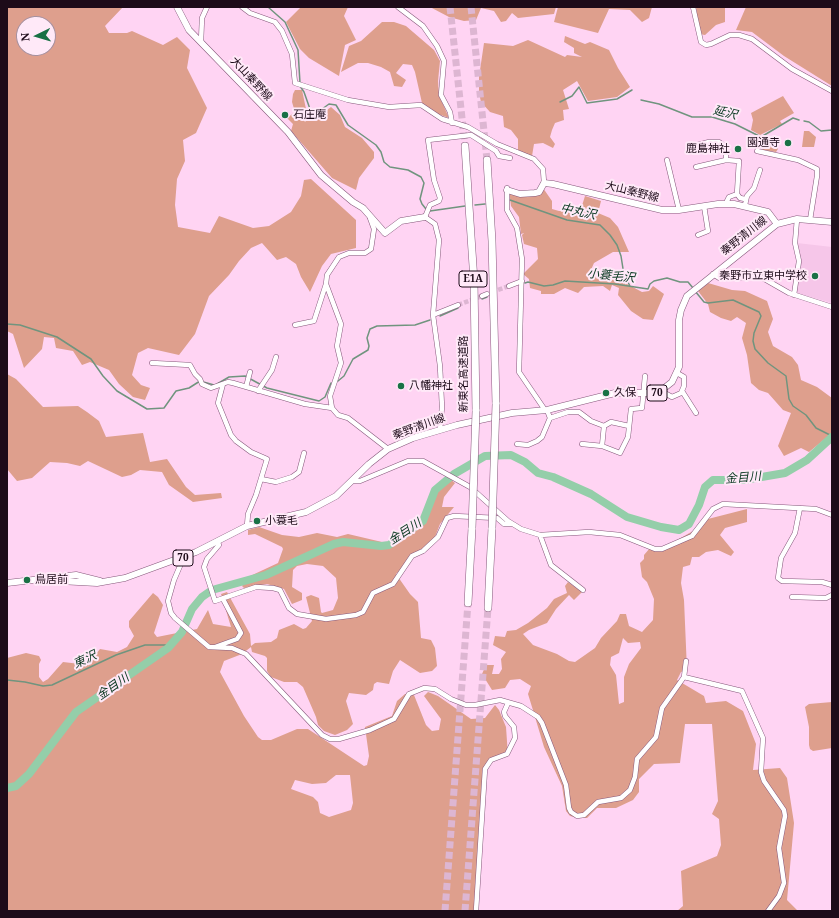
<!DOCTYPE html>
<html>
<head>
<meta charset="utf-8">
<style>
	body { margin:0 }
	#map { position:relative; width:839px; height:918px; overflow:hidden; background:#ffd4f3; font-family:"Noto Serif",serif }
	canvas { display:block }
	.frame { position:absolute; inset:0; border:8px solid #1d0b19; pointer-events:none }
	.north { position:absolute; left:16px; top:16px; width:40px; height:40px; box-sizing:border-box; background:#ffe9f8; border:1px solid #a5909f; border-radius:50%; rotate:265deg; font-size:11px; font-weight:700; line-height:16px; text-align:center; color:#1d0b19 }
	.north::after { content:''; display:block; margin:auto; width:14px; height:18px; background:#197145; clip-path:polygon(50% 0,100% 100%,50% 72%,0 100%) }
</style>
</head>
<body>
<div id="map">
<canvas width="839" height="918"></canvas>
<div class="frame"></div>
<div class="north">N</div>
</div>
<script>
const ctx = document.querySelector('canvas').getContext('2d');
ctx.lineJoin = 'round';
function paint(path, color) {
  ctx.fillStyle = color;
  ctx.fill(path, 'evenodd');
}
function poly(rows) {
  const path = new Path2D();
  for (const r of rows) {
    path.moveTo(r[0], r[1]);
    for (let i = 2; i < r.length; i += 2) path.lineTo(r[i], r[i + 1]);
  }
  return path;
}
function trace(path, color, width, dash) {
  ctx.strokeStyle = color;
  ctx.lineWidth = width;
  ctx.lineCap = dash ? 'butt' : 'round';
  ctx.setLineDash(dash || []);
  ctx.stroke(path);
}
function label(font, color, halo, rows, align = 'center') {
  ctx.font = font + ' "Noto Serif","Noto Sans JP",serif';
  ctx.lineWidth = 4;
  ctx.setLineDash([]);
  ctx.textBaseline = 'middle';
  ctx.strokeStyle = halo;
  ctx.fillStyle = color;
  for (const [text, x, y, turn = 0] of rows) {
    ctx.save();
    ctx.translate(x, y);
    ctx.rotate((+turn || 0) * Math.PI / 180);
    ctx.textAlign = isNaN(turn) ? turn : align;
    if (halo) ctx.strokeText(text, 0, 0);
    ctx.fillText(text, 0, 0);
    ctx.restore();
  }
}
const built = poly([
	[797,243,832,247,832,303,797,293]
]);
const green = poly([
	[7,7,123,7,105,26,109,33,127,33,132,31,163,45,177,37,190,50,187,68,207,108,196,133,183,140,185,161,177,179,175,205,178,227,210,233,219,216,253,228,269,226,291,212,301,196,304,180,311,179,356,220,356,248,331,254,322,266,310,292,301,277,296,264,286,257,277,260,262,243,251,248,239,261,229,275,209,296,195,334,179,355,148,348,138,353,132,375,141,385,150,388,145,400,133,397,119,384,109,370,90,362,82,365,73,351,56,348,54,338,44,337,42,349,24,368,13,334,7,331],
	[24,24,48,24,48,48,24,48],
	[301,7,348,7,344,16,356,40,345,45,339,76,309,58,300,49,286,22],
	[430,7,556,7,554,14,518,18,512,13,506,21,501,22,494,11,481,8,476,20,464,21,449,17],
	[558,7,652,7,649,18,642,22,630,10,609,9,598,33,554,22],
	[696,7,725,7,725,22,716,25,705,35,699,34],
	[746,7,832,7,832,86,784,56,752,32,736,30],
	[382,22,394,22,406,26,434,50,440,61,438,81,439,95,449,118,438,114,422,103,415,72,412,65,403,64,396,73,406,80,402,87,394,86,390,72,381,67,368,63,358,63,341,72,349,46,361,41],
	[565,36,585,44,590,42,609,50,618,68,630,87,617,97,588,101,577,81,574,83,563,90,569,109,563,110,564,120,555,123,552,130,550,137,555,144,553,148,543,143,534,144,532,156,518,151,518,139,511,130,504,127,503,116,490,112,481,102,479,93,479,77,484,43,513,46,528,40,565,57,567,55,582,57,574,53,574,48,564,42],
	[295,90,302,90,306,109,314,115,323,113,331,107,340,115,345,127,362,138,374,152,374,158,359,178,356,190,332,178,291,131,293,124,287,118,295,112,292,102,293,94],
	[783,96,794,113,780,121,782,124,760,135,751,130,753,120,751,113],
	[804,131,809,131,816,137,814,147,802,147],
	[779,137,778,149,776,152,762,150,767,143,772,143],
	[543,188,552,201,552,209,559,211,568,211,569,207,578,212,580,212,585,196,601,201,598,213,610,218,618,227,629,252,613,252,594,263,590,272,622,274,627,284,642,292,649,291,653,286,664,294,653,320,643,319,631,311,618,295,619,288,612,285,610,291,603,286,584,287,578,293,565,288,554,294,541,294,541,291,530,288,529,279,523,274,538,259,537,248,524,244,522,235,524,233,521,234,519,217,511,206,509,191,520,194],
	[708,283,732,290,745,291,767,301,773,319,768,332,773,346,792,357,798,365,801,380,817,387,832,398,832,445,826,438,809,452,801,448,784,456,778,446,791,413,783,410,768,393,759,390,751,383,747,355,742,338,746,323,737,317,731,321,721,318,710,312,708,304,698,291],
	[7,374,16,379,43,407,78,406,87,412,99,421,106,437,143,433,150,462,167,459,186,487,195,495,221,493,222,498,193,502,169,485,162,472,140,470,131,475,122,477,88,461,80,466,67,463,50,462,32,478,17,481,7,469],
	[450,479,455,483,444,497,442,507,454,507,440,524,435,537,396,574,410,594,418,602,421,638,431,640,435,648,437,666,432,671,420,673,400,660,393,671,389,684,377,682,374,684,373,690,366,695,349,693,346,701,353,724,347,730,335,735,324,731,318,725,316,717,303,687,297,682,284,682,271,677,267,671,267,658,265,656,252,652,251,647,242,654,224,661,220,672,244,716,258,737,262,740,271,740,297,729,308,729,364,766,367,765,369,756,365,727,392,716,397,701,405,694,414,695,426,725,432,731,439,730,441,719,424,696,428,692,438,696,471,719,485,718,495,705,499,710,506,727,508,756,494,760,487,769,478,911,7,911,7,658,26,653,39,656,41,660,39,664,39,677,43,682,48,679,63,662,80,664,92,659,100,649,117,652,127,647,134,636,129,627,129,621,153,593,158,597,163,605,154,633,157,637,197,629,208,610,213,624,231,627,221,594,227,592,250,634,251,646,255,643,271,642,277,638,279,630,294,624,303,629,306,628,312,621,306,597,311,595,319,598,321,612,322,613,333,610,338,598,336,578,323,566,307,564,297,566,293,570,292,587,302,593,302,600,292,604,284,589,267,584,244,588,242,586,248,577,278,563,283,549,282,547,255,534,248,535,248,530,259,527,282,535,299,537,317,533,337,537,348,534,382,542,390,547,395,546,398,537,411,521,422,519,430,496],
	[336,775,350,775,353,803,351,810,329,817,320,813,318,802,313,797,291,789,295,780,312,784,326,783],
	[747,509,747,522,725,528,720,535,734,552,731,556,718,550,706,552,699,557,692,557,690,565,683,567,681,583,684,600,687,670,681,672,677,680,704,696,706,703,726,701,743,711,756,744,753,770,780,768,787,778,794,823,787,900,798,911,677,911,683,906,681,871,717,856,721,845,719,819,712,814,718,801,712,724,685,724,680,763,654,764,639,779,639,792,633,800,616,808,597,808,587,818,578,818,570,816,566,811,562,786,544,747,532,707,528,694,531,686,520,679,510,680,505,688,492,690,482,674,486,665,494,665,492,674,499,674,502,669,501,659,506,652,493,645,495,636,505,637,507,631,516,630,528,623,547,608,554,599,567,593,565,586,568,582,582,592,574,600,569,595,556,609,547,623,529,630,523,634,533,645,557,654,569,661,575,662,595,648,601,638,617,621,620,614,626,614,629,626,642,632,653,620,654,599,647,582,642,577,640,563,644,559,644,555,650,548,658,551,693,531,704,520],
	[623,638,628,643,640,642,641,648,629,664,624,677,624,702,619,704,616,675,610,665,611,657,619,653],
	[832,702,832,748,813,751,810,749,809,745,809,727,805,707,809,704]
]);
const stream = poly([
	[268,7,285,22,298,50,300,83],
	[300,86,304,92,310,109,313,112,318,112,329,104,336,105,348,125,376,145,381,152,384,162,390,167,408,170,421,177,424,183,420,199,422,204,426,209],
	[641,100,659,104,692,117,712,117,735,124,761,137,793,118,799,120],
	[560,102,572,96,579,87,587,103,617,99,632,90],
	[804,121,809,122,821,131,832,130],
	[510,200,567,220,600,225,610,235,617,245,621,256,624,275,630,286],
	[475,205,485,204],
	[430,211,465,206],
	[525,283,528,282,544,286,553,285,565,281,615,284,648,289,650,284,654,281,667,278,680,282,688,282,693,288],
	[695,291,704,302,708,303,733,300,759,312,761,316,754,333,753,341,755,349,768,363,786,376,789,399,793,406,806,415,816,428,832,436],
	[482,299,487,297],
	[440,316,458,308],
	[7,324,20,325,57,337,91,359,103,376,117,391,147,409,164,408,176,391,189,388,200,381,214,385],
	[338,381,344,376,353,359,368,350,369,346,367,338,370,329,377,326,415,325,430,320],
	[217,384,229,377,245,376,267,388,319,401,325,397,331,383],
	[7,680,25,682,43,686,52,685,116,655,145,645,171,645]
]);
const river = poly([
	[7,788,16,786,29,774,76,712,168,648,182,632,192,609,202,597,212,590,266,575,334,544,343,542,381,546,389,545,423,521,435,490,454,474,485,456,511,455,525,462,538,473,553,477,591,494,627,517,661,527,679,530,689,524,699,505,705,487,713,480,744,480,785,473,807,460,832,437]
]);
const minorTunnel = poly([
	[492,292,509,286],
	[458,305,482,296]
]);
const highwayTunnel = poly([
	[450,7,465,146],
	[471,7,487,160],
	[445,911,468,603],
	[465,911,488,608]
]);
const minor = poly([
	[242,7,250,13,275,22,282,31,292,54,295,83,348,100,389,107,421,105,442,119,468,127,497,144,534,159,543,169,544,183],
	[398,7,423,26,437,46,444,61,441,95,450,112,452,123],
	[693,7,701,42,706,45,711,44,730,35,739,35,752,39,792,69,832,91],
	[201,42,202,18,207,7],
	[693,146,709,142,719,142,726,147,726,160],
	[757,151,798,160,817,169,817,176,810,220],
	[667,160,679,210],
	[696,167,726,160,739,161,737,194],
	[507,188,507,210,517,228,522,259,519,372,545,410],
	[726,203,729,197,737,194,740,198,745,199],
	[745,205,747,196,754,188,760,170],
	[370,218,374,229,371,249,365,253,349,253,339,257,327,275,326,284,341,324,337,346,341,363,330,396,332,408,338,415,348,418,388,449],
	[698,235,708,231,704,206],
	[713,274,719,278,761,277,789,293,832,307],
	[509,286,522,281],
	[794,295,799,261,795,243,797,219],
	[482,296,487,294],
	[433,315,458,305],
	[295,325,314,321,326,284],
	[152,363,190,365,195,374,200,379,202,384,211,388,228,382,233,383,305,404,332,408],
	[223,384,218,403,231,435,236,441,251,452,267,459,256,495,248,514,247,526],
	[246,387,250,372],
	[258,391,272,370,276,357],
	[661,391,672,397,681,393,684,386,684,377,677,373],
	[682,391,696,413],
	[550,418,568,412,579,412,591,421,604,426],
	[604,426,602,446,620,453,628,437,631,409,642,408,645,376],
	[604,426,611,422,629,426],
	[440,430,442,407,440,366,433,315,439,240,435,224,425,217,430,205,439,201,440,198,434,180,428,140,471,135,496,151,499,156,510,158],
	[517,444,528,445,537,441,542,437,550,418,547,410],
	[582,444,602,446],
	[261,479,276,482,292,477,299,472,304,453],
	[354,481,360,481,408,461,423,461,470,487,508,521,521,529,540,535,589,532,620,535,655,549,662,549,692,536,713,509,723,504,816,509,832,515],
	[800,508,795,533,781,558,778,578,782,581,822,582,832,585],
	[540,535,551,565,583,590],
	[217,541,219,545,207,559,204,567,215,601,256,587,273,588,280,590,289,608,297,614,326,619,356,615,363,612,373,593,393,584,412,556,423,551,438,537,447,518,454,516,497,518,504,524,512,524],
	[180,559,180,566,174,580,168,601,171,613,175,618,209,647,232,648,246,654,322,735,330,739,339,739,370,730,394,719,409,694,424,688,435,689,451,699,466,705,475,705,500,700,521,706,538,717,542,723,566,785,569,808,571,812,577,816,584,815,598,802,621,798,630,790,635,777,637,759,656,737,662,708,684,677,686,661],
	[792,597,826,598,832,595],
	[215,647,237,639,241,633,223,599],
	[684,677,742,691,763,738,761,772,764,781,784,810,785,816,779,848,784,883,779,896,768,911],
	[476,911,485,769,491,760,507,754,515,738,514,727,505,716,504,712,508,703]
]);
const major = poly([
	[177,7,189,30,288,132,321,175,353,202,363,208,385,233,401,221,425,217],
	[507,190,520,194,535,193,539,192,544,183,553,184,662,210,679,210,718,204,734,204,768,212,777,224],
	[41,580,97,583,125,578,196,552,247,526,306,512,336,496,369,464,388,449,413,438,457,425,512,413,547,410,615,393,658,393,672,382,679,367,679,320,681,310,687,296,777,224,797,219,832,222],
	[7,583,76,575,100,581]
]);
const highway = poly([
	[465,146,474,281,476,411],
	[487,160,492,241,496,404],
	[468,603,472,528],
	[488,608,492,528]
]);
const highwayBridge = poly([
	[472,528,476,411],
	[492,528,496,404]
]);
const markers = [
	[285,115,4,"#197145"],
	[788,143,4,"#197145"],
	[738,149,4,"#197145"],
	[815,276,4,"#197145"],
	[401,386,4,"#197145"],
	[606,393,4,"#197145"],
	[257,521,4,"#197145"],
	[27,580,4,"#197145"]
];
const shields = [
	[473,279,28],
	[657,393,20],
	[183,558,20]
];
const shieldNames = [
	["E1A",473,279],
	["70",657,393],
	["70",183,558]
];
const streetNames = [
	["大山秦野線",251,79,47],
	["大山秦野線",632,192,14],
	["秦野清川線",744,236,-38],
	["新東名高速道路",464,374,-90],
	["秦野清川線",419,427,-20]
];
const poiNames = [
	["石庄庵",293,115],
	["園通寺",780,143,"right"],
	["鹿島神社",730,149,"right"],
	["秦野市立東中学校",807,276,"right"],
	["八幡神社",409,386],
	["久保",614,393],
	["小蓑毛",265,521],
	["鳥居前",35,580]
];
const waterNames = [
	["延沢",725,113,14],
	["中丸沢",578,212,12],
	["小蓑毛沢",611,276,6],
	["金目川",743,478,-5],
	["金目川",405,532,-33],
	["東沢",85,660,-25],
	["金目川",113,687,-35]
];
paint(built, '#f6c6e9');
paint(green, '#de9f8d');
trace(stream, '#70947e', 1.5);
trace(river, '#94cea9', 8);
trace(minorTunnel, '#ddb6d2', 4.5, [4.5, 2]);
trace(highwayTunnel, '#ddb6d2', 7, [7, 3.5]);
trace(minor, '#86587b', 5.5);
trace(major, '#86587b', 7);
trace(highway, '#86587b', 8);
trace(minor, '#fff', 4.5);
trace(major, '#fff', 6);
trace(highway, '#fff', 7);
trace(highwayBridge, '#86587b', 8, []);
trace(highwayBridge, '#fff', 7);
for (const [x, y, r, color] of markers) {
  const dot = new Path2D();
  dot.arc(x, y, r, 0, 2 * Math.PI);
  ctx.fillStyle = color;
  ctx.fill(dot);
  trace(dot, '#ffe9f8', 1.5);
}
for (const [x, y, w] of shields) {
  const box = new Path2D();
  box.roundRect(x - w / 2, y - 8, w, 16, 3);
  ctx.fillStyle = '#ffe9f8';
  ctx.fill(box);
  trace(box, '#1d0b19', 1);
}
label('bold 10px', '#1d0b19', null, shieldNames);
label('11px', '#1d0b19', '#ffe9f8', streetNames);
label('11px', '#1d0b19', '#ffe9f8', poiNames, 'left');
label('italic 12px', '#093820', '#ffe9f8', waterNames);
</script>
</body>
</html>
